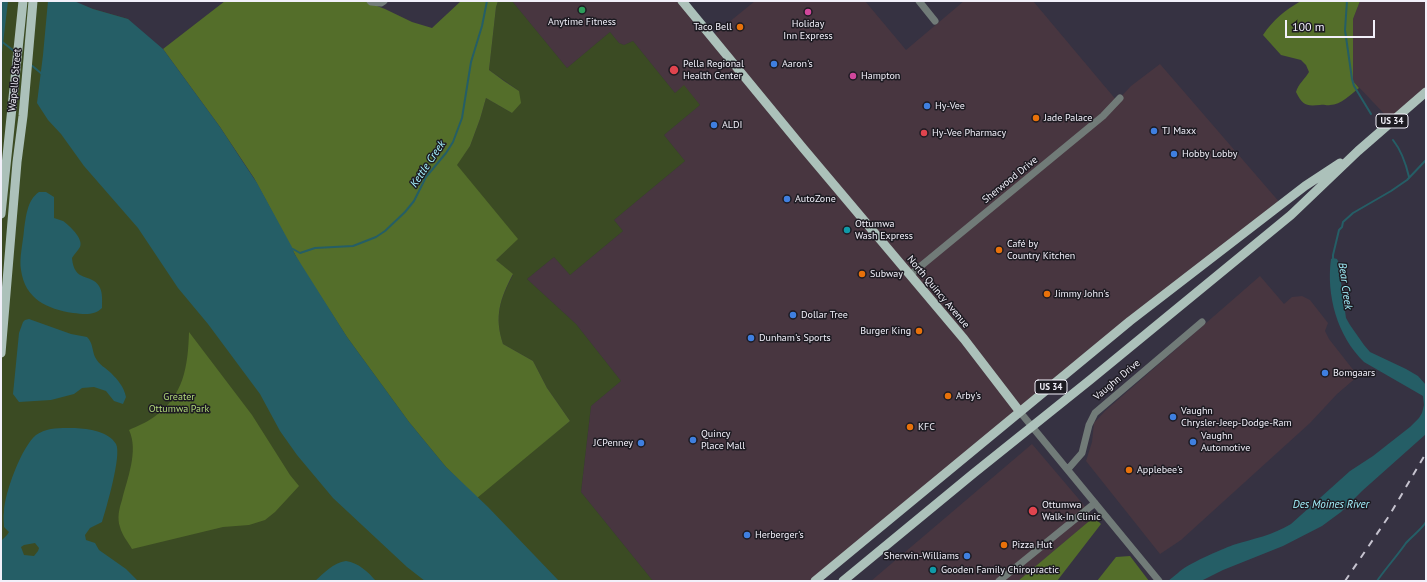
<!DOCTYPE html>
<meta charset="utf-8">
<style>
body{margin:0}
#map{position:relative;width:1427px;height:582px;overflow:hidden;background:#363242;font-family:"PT Sans",sans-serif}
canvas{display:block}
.frame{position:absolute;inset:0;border:2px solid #f2f0fa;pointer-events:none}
.scale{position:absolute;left:1285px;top:20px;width:90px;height:18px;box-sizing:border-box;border:2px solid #f2f0fa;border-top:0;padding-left:5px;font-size:12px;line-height:14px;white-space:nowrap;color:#f2f0fa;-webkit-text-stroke:3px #1d1b22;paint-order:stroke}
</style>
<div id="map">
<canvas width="1427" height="582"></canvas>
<div class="frame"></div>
<div class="scale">100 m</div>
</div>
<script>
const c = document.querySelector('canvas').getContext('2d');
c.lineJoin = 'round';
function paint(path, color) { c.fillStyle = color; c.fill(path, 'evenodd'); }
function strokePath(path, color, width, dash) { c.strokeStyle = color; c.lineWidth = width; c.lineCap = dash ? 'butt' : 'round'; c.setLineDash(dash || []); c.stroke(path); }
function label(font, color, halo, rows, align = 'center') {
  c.font = font + ' "PT Sans",sans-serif'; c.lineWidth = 3; c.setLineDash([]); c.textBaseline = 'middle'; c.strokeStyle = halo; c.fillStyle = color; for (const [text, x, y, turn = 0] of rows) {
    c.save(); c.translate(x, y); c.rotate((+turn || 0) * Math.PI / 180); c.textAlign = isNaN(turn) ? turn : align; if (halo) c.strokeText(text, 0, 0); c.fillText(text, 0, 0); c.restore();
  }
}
const commercial = new Path2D(`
 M512,1h170l30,35 43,-35h110l41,49 58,-49h69l84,100 14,-15 29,-22 121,140 -466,377h-162l-72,-89 10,-86 30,-25 -45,-57 -49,-45 27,-22 16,18 53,-44 -9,-11 71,-59 -21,-26 36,-30 -16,-19 -9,7 -42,-52 -9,4 -5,-2 -9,-11 -43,36z
 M1360,1h66v91l-34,30 -39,-41v-62z
 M1260,276l24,28 8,-7 10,-1 8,4 18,23 -3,8 4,8 29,37 -21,18 -27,29 -129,117 -21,14 -74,-93 6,-19 2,-19 11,-12z
 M1032,444l62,73 -76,64h-147z`);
const green = new Path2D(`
 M1,1h71l21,8 35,10 99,118 73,127 240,181 30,-24 -23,-33 -14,-27 -30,-17c-9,-27 -3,-45 10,-69l-17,-15 21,-21 -61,-74 14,-19 10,-27 6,-21 26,15 7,-22 -30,-21 7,-63 2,-6h14l55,67 43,-36 9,11 5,2 9,-4 42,52 9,-8 16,20 -36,30 21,26 -71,59 9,11 -53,44 -16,-18 -27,22 49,45 45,57 -30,25 -10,86 72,89h-652z`);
const forest = new Path2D(`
 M225,1h139l21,8 27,13 20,6 29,-27h37l-2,6 -7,63 15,11 15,10 2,12 -9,10 -26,-15 -6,21 -10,27 -13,19 61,74 -22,21 17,14c-13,25 -19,42 -10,70l30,17 14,27 23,33 -93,77 -31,-31 -37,-45 -62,-85 -47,-73 -46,-86 -34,-51 -57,-78z
 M1301,1h59l-7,18v62l6,7c-8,6 -18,17 -29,17 -3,1 -6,-1 -10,0 -14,1 -17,1 -24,-13 2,-8 9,-13 13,-20l-3,-7 -5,-5 -20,-5 -18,-20c10,-15 22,-25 38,-34z
 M189,332l63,83 38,60 9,11 -24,26 -10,8 -16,5 -26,2 -91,22c-4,-7 -10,-14 -12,-22 -3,-9 -1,-18 2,-27 5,-21 17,-49 7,-70 8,-4 17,-7 25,-13 30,-21 34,-51 35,-85z
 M1094,517l7,7 -44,57h-39z
 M1130,556l19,25h-52l19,-24z`);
const water = new Path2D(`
 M1,1h7l-7,60z
 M48,1h26l19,8 35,10 35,30 57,78 19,29 18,27 36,66 1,4 53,84 62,85 37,45 42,40 71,74h-134l-18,-14 -74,-69 -36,-43 -17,-24 -20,-37 -52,-70 -30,-36 -40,-60 -54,-62 -23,-32 -13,-14 -11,-17 6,-48z
 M39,192h7l8,5v21c3,1 6,2 9,3 6,4 21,18 17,26 -2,4 -6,7 -8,11 2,25 19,15 27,28 4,6 3,15 3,22 -8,8 -18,6 -29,5 -26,-4 -48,-14 -52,-43 -2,-12 2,-27 3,-40 2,-13 3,-30 15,-38z
 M1333,258l4,1 1,2 8,57 4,7 14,20 6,7 36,17 12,7 8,9v49l-64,57 -21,21 -19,14 -39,20 -60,24 -22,11h-33c4,-3 7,-6 10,-8 7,-8 44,-24 55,-28 20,-6 40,-10 58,-21l59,-53 23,-15 37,-29 9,-9 3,-5 2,-8 -1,-9 -59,-34c-27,-26 -38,-67 -33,-103z
 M29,319l42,15 16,3c6,6 5,13 8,20 4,8 11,11 16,16 7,7 13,14 15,24l-3,7 -9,-3 -8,-10 -12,-4 -12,1 -8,6 -23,6 -32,2 -6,-8 6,-61 4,-11 2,-2z
 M75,428c14,1 33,3 41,16 6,11 -10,65 -14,78l-12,6 -5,7 1,5 9,3 4,7 27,19 12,12h-137v-40l6,-6 2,-3 -5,-5c0,-5 -1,-10 0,-15 0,-18 18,-66 32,-77 11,-8 26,-7 39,-7zM35,543l4,5 -1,3 -4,5 -10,-1 -3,-8 3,-2z
 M346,561c13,2 22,11 30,20h-61c9,-8 18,-18 31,-20z`);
const stream = new Path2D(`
 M1347,1l-2,29 7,49 2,7 17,28
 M1,41l13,10
 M30,64l12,10
 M1393,140c8,10 13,24 16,37
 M291,251l2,-2 7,4 15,-5 38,-2 23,-9 9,-6 20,-19 9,-11 12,-24 20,-24 7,-11 9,-24 9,-56 11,-36 5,-25
 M1333,260v-5l6,-25 3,-3 1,-5 10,-9 38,-22 16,-11 19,-20
 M1377,581c9,-13 20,-25 29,-38 6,-7 15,-13 20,-21`);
const minor = new Path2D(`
 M370,1l1,1 10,1 3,-2
 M919,1l16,20
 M910,275l193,-159 17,-18
 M1020,412l139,169
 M1068,469l14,-16 7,-28 6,-12 107,-91
 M999,581l96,-78`);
const major = new Path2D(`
 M682,1l121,147 161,191 56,73
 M1,214l22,-213
 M1,353l16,-191 6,-46 10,-115
 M815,581l315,-260 175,-135 35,-23
 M843,581l131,-108 116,-93 201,-165 67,-64 68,-59`);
const rail = new Path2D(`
 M1345,581l44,-65 37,-63`);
const markers = [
 [582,10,4,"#2e9e5b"],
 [808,12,4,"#d1479c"],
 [740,27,4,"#e8710a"],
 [774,64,4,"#3f7fe0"],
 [674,70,5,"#e0444e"],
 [853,76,4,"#d1479c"],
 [927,106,4,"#3f7fe0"],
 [1036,118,4,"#e8710a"],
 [714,125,4,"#3f7fe0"],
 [1154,131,4,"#3f7fe0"],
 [924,133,4,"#e0444e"],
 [1174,154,4,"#3f7fe0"],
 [787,199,4,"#3f7fe0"],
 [847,230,4,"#0f9aa8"],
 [999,250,4,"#e8710a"],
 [862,274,4,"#e8710a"],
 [1047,294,4,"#e8710a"],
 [793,315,4,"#3f7fe0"],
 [919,331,4,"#e8710a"],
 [751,338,4,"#3f7fe0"],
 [1325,373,4,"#3f7fe0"],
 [948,396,4,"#e8710a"],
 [1173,417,4,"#3f7fe0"],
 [910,427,4,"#e8710a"],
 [693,440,4,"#3f7fe0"],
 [1193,442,4,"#3f7fe0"],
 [641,443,4,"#3f7fe0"],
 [1129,470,4,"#e8710a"],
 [1033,511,5,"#e0444e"],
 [747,535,4,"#3f7fe0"],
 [1004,545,4,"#e8710a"],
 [967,556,4,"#3f7fe0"],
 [933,570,4,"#0f9aa8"]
];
const shields = [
 [1392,121,32],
 [1051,387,32]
];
const shieldNames = [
 ["US 34",1392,121],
 ["US 34",1051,387]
];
const poiNames = [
 ["Anytime Fitness",582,22,"center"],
 ["Holiday",808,24,"center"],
 ["Inn Express",808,36,"center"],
 ["Taco Bell",732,27,"right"],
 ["Pella Regional",683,64],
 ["Health Center",683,76],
 ["Aaron's",782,64],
 ["Hampton",861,76],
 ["Hy-Vee",935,106],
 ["Jade Palace",1044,118],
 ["ALDI",722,125],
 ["TJ Maxx",1162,131],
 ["Hy-Vee Pharmacy",932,133],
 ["Hobby Lobby",1182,154],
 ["AutoZone",795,199],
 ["Ottumwa",855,224],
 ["Wash Express",855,236],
 ["Café by",1007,244],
 ["Country Kitchen",1007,256],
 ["Subway",870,274],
 ["Jimmy John's",1055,294],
 ["Dollar Tree",801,315],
 ["Burger King",911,331,"right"],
 ["Dunham's Sports",759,338],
 ["Bomgaars",1333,373],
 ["Arby's",956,396],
 ["Vaughn",1181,411],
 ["Chrysler-Jeep-Dodge-Ram",1181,423],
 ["KFC",918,427],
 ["Quincy",701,434],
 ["Place Mall",701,446],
 ["Vaughn",1201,436],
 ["Automotive",1201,448],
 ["JCPenney",633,443,"right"],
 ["Applebee's",1137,470],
 ["Ottumwa",1042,505],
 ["Walk-In Clinic",1042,517],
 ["Herberger's",755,535],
 ["Pizza Hut",1012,545],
 ["Sherwin-Williams",959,556,"right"],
 ["Gooden Family Chiropractic",941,570]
];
const streetNames = [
 ["Wapello Street",15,80,-85],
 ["Sherwood Drive",1010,180,-39],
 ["North Quincy Avenue",938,292,50],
 ["Vaughn Drive",1117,380,-40]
];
const parkNames = [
 ["Greater",179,397],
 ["Ottumwa Park",179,409]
];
const waterNames = [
 ["Kettle Creek",428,164,-56],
 ["Bear Creek",1345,286,82],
 ["Des Moines River",1331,505]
];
paint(commercial, '#483640');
paint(green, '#3b4b23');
paint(forest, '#546e2a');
paint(water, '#255e66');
strokePath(stream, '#255e66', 2);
strokePath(minor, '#717b78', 7);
strokePath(major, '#acc1ba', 9);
strokePath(rail, '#c6c3cf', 2, [7, 7]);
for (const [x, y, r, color] of markers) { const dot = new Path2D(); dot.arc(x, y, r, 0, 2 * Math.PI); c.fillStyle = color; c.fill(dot); strokePath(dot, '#1d1b22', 1.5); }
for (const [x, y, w] of shields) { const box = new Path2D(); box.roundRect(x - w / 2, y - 7, w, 14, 3); c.fillStyle = '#1d1b22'; c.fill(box); strokePath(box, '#f2f0fa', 1); }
label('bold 9px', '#f2f0fa', null, shieldNames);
label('10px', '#f2f0fa', '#1d1b22', poiNames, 'left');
label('10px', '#f2f0fa', '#1d1b22', streetNames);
label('10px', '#b2d97a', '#1d1b22', parkNames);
label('italic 11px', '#a3f1fd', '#1d1b22', waterNames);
</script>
